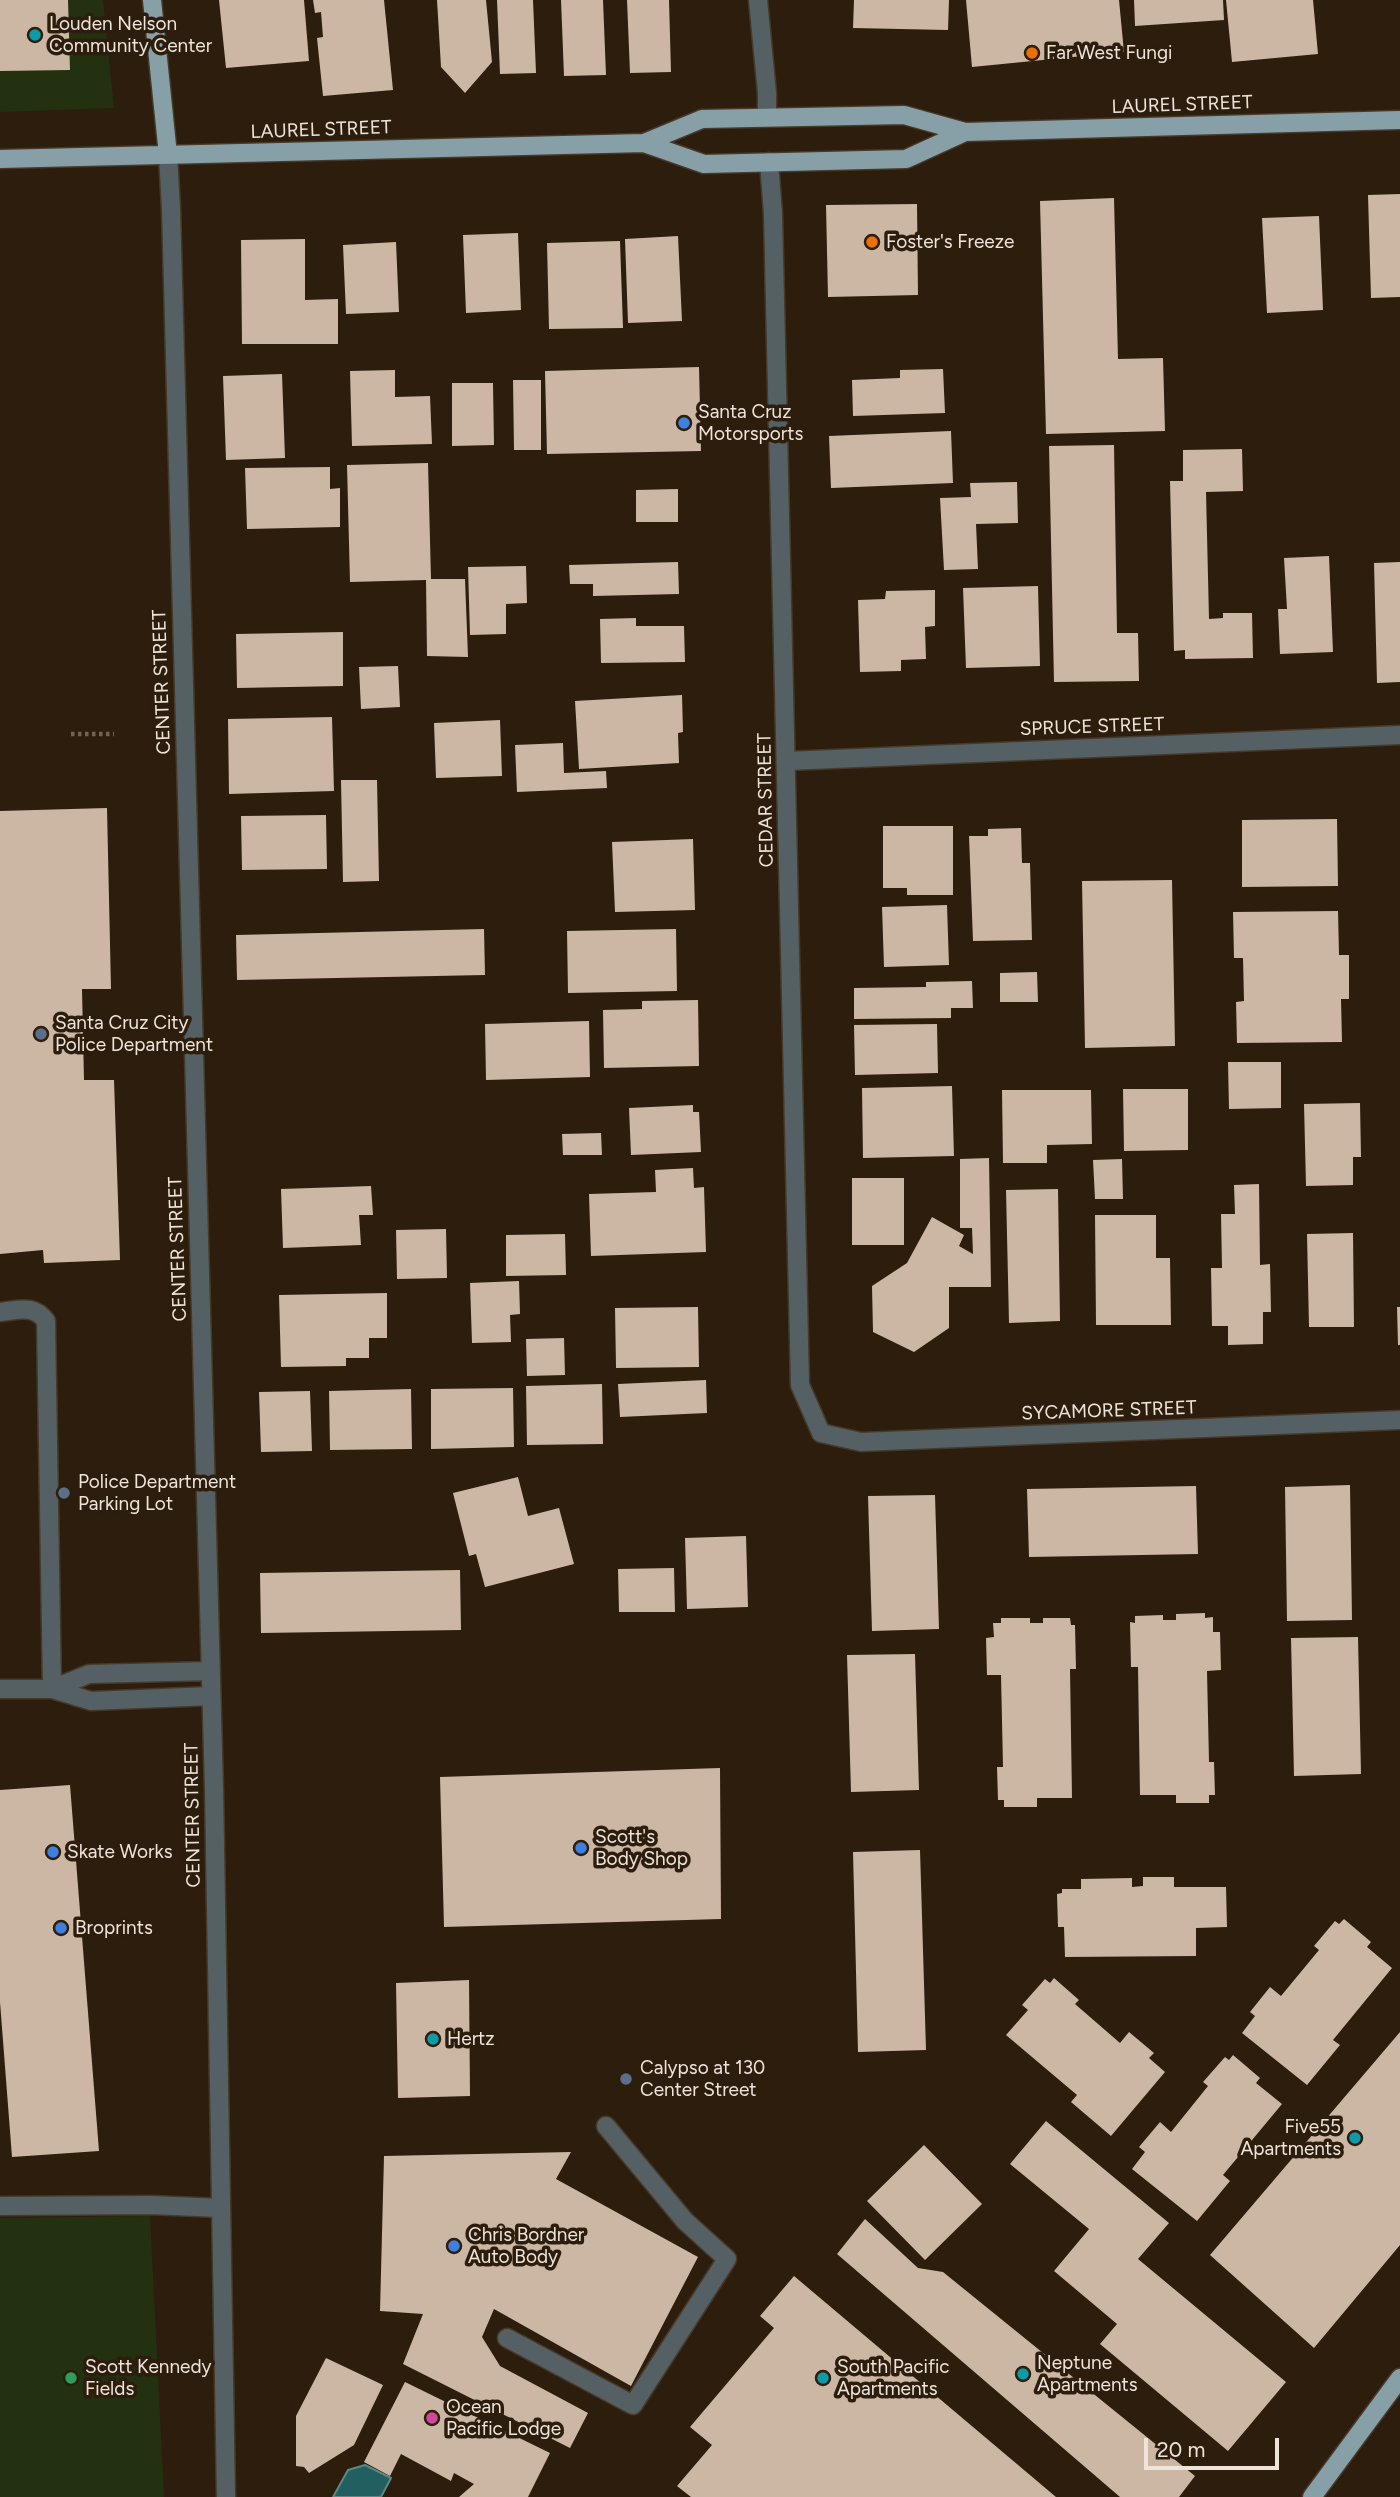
<!DOCTYPE html>
<style>
body{margin:0}
#map{position:relative;width:1400px;height:2497px;overflow:hidden;background:#2c1d0d;font-family:Figtree,sans-serif}
canvas{display:block}
.scale{position:absolute;left:1144px;top:2438px;width:135px;height:32px;box-sizing:border-box;border:4px solid #efe4da;border-top:0;padding-left:9px;font-size:21px;line-height:24px;white-space:nowrap;color:#efe4da;-webkit-text-stroke:5px #2c1d0d;paint-order:stroke}
</style>
<div id="map">
<canvas width="1400" height="2497"></canvas>
<div class="scale">20 m</div>
</div>
<script>
const c = document.querySelector('canvas').getContext('2d');
c.lineJoin = 'round';
function paint(path, color) { c.fillStyle = color; c.fill(path, 'evenodd'); }
function strokePath(path, color, width, dash) { c.strokeStyle = color; c.lineWidth = width; c.lineCap = dash ? 'butt' : 'round'; c.setLineDash(dash || []); c.stroke(path); }
function label(font, color, halo, rows, align = 'center') {
  c.font = font + ' Figtree,sans-serif'; c.lineWidth = 7; c.setLineDash([]); c.textBaseline = 'middle'; c.strokeStyle = halo; c.fillStyle = color; for (const [text, x, y, turn = 0] of rows) {
    c.save(); c.translate(x, y); c.rotate((+turn || 0) * Math.PI / 180); c.textAlign = isNaN(turn) ? turn : align; if (halo) c.strokeText(text, 0, 0); c.fillText(text, 0, 0); c.restore();
  }
}
const green = new Path2D(`
 M0,0h103l11,108 -114,4z
 M150,2216l14,281h-164v-279z`);
const water = new Path2D(`
 M365,2465l26,13 -10,19h-48l15,-27z`);
const building = new Path2D(`
 M0,0h68l2,70 -70,1z
 M219,0h85l5,61 -83,7z
 M313,0h71l9,90 -70,6 -6,-58 6,-1 -2,-25 -6,1z
 M437,0h49l6,62 -27,31 -24,-26z
 M497,0h36l3,73 -36,1z
 M561,0h42l3,75 -42,1z
 M627,0h42l2,72 -41,1z
 M854,0h95l-1,30 -95,-2z
 M966,0h153l5,52 -152,15z
 M1134,0h89l1,20 -89,6z
 M1226,0h87l5,54 -86,8z
 M1400,194v103l-29,1 -3,-103z
 M1114,198l4,161 45,-1 2,73 -119,3 -6,-233z
 M917,204l1,91 -90,2 -2,-92z
 M1319,216l4,94 -56,3 -5,-95z
 M518,233l3,77 -55,3 -3,-78z
 M678,236l4,85 -54,2 -3,-84z
 M305,239v61l33,-1v45h-96l-1,-104z
 M620,241l3,87 -74,1 -2,-86z
 M396,242l3,70 -53,2 -3,-69z
 M699,367l2,84 -154,3 -2,-83z
 M943,369l2,44 -92,3 -1,-36 48,-2v-8z
 M395,370v27l35,-1 2,48 -80,2 -2,-75z
 M282,374l3,84 -59,2 -3,-84z
 M513,380h28v70h-27z
 M452,383h41l1,62 -42,1z
 M951,431l2,52 -122,5 -2,-52z
 M1114,445l3,188h21l1,48 -85,1 -5,-236z
 M1242,449l1,42 -37,1 3,127 14,-1v-5h29l1,45 -68,1v-9l-11,1 -4,-170h13v-31z
 M428,463l3,116h34l3,78 -41,-1 -1,-76 -76,2 -3,-117z
 M330,467v22l10,-1v39l-93,2 -2,-61z
 M1017,482l1,41 -42,1 2,45 -34,1 -4,-72 31,-1 -1,-14z
 M678,489v33h-42v-32z
 M1329,556l4,96 -53,2 -2,-45h9l-3,-51z
 M678,562l1,32 -86,2v-12h-23l-1,-19z
 M1400,562v120l-23,1 -3,-120z
 M526,566l1,37 -21,1v30l-36,1 -2,-68z
 M1038,586l2,80 -74,2 -3,-80z
 M935,590v36l-10,1 1,32 -25,1v11l-41,1 -2,-72 27,-1 1,-8z
 M636,618v8h48l1,36 -84,1 -1,-44z
 M343,632v54l-106,2 -1,-54z
 M398,666l2,41 -39,2 -2,-42z
 M682,695l1,37 -5,1 1,30 -100,6 -4,-68z
 M332,717l2,74 -105,3 -1,-75z
 M500,720l2,56 -66,2 -2,-55z
 M563,743l1,30 42,-2 1,17 -90,4 -2,-47z
 M341,780h36l2,101 -36,1z
 M107,808l4,181h-29l2,91h30l6,180 -76,3 -1,-13 -43,4v-443z
 M326,815l1,54 -85,1 -1,-54z
 M1337,819l1,67 -96,1v-67z
 M883,826h70v69h-46v-7h-24z
 M1021,828l1,35h8l2,77 -59,1 -4,-105h19v-7z
 M693,839l2,71 -80,2 -3,-70z
 M1172,880l3,166 -90,2 -3,-167z
 M947,905l2,60 -65,2 -2,-60z
 M1338,911l1,44h10v44h-8l1,43 -105,1 -1,-41 8,-1 -1,-43h-9l-1,-46z
 M484,929l1,46 -248,5 -1,-45z
 M676,929l1,62 -109,2 -1,-62z
 M1037,972l1,30h-38v-29z
 M972,981l1,27h-22v10l-97,1v-31l72,-1v-5z
 M698,1000l1,66 -95,2 -1,-58 39,-1v-8z
 M589,1021l1,56 -104,3 -1,-56z
 M937,1024l1,49 -83,2 -1,-50z
 M1228,1062h53v46l-52,1z
 M952,1086l2,70 -91,2 -1,-70z
 M1123,1089h65v61l-64,1z
 M1002,1090h89l1,54 -45,1v18h-44z
 M1360,1103l1,54h-8v28l-47,1 -2,-82z
 M693,1105v7h6l2,40 -70,3 -2,-47z
 M601,1133l1,22h-39l-1,-21z
 M989,1158l2,129h-42v41l-35,24 -41,-20 -1,-46 35,-23 25,-46 32,18 -5,11 14,8 -1,-26h-12v-69z
 M1122,1159l1,40h-28l-2,-39z
 M693,1168l1,20 10,-1 2,65 -115,4 -2,-62 67,-2 -1,-22z
 M852,1178h52v67h-52z
 M1259,1184l1,81 10,-1 1,48h-8v32l-35,1v-19h-16l-1,-58h11l-1,-54h14l-1,-29z
 M371,1186l2,29h-14l2,30 -78,3 -2,-59z
 M1058,1189l2,132 -51,2 -3,-133z
 M1095,1215h61v43h14l1,67h-75z
 M446,1229l1,49 -50,1 -1,-49z
 M1353,1233l1,94h-45l-2,-93z
 M565,1234l1,41 -60,1v-41z
 M519,1281l1,33 -10,1 1,27 -39,1 -2,-60z
 M387,1293v45h-18v20h-23v8l-65,1 -2,-72z
 M698,1307l1,60 -83,1 -1,-60z
 M1397,1307h3v38h-2z
 M564,1338l1,37 -38,1 -1,-37z
 M706,1380l1,33 -87,4 -2,-33z
 M602,1384l1,60 -76,1 -1,-59z
 M513,1388l1,59 -83,2v-60z
 M411,1389l1,60 -82,1 -1,-59z
 M310,1391l2,60 -51,1 -2,-60z
 M518,1477l10,39 31,-8 15,56 -89,23 -9,-33 -7,2 -16,-63z
 M1350,1485l2,135 -65,1 -2,-134z
 M1196,1486l2,68 -169,3 -2,-68z
 M935,1495l4,134 -67,2 -4,-135z
 M746,1536l2,71 -61,2 -2,-71z
 M674,1568l1,44h-56l-1,-43z
 M460,1570l1,60 -200,3 -1,-60z
 M1205,1613v5l8,-1v15h7l1,38 -14,1 2,91h5l1,33h-6v8h-33v-8h-36l-2,-128h-7l-1,-45 5,1v-7l28,-1v5h13v-6z
 M1001,1618h29v5h13v-5h27l1,7h4l1,44h-6l2,129h-35v9h-33v-7h-6l-1,-33h6l-2,-92h-14l-1,-37 8,-1 -1,-14h8z
 M1358,1637l3,137 -67,2 -3,-138z
 M915,1654l4,136 -68,2 -4,-137z
 M720,1768l1,151 -277,8 -4,-150z
 M70,1785l29,366 -87,6 -12,-155v-212z
 M920,1850l6,200 -68,2 -5,-200z
 M1143,1877h31v10h52l1,40 -31,1v28l-131,1 -1,-30h-6l-1,-33 5,-1v-4h19v-10l51,-1v9l11,-1z
 M1344,1919l27,23 -4,5 25,21 -59,72 7,5 -33,40 -65,-52 13,-17 -5,-4 20,-25 11,9 38,-46 -5,-4 21,-25 4,3z
 M1054,1978l25,22 -4,4 45,39 9,-11 25,21 -5,5 16,14 -54,64 -40,-34 6,-7 -71,-60 22,-25 -6,-5 23,-26 5,4z
 M469,1980l1,116 -72,2 -2,-115z
 M1400,2032v213l-86,103 -104,-93z
 M1233,2055l27,23 -4,5 26,21 -59,71 7,6 -33,40 -65,-52 13,-17 -6,-5 21,-25 11,10 37,-46 -5,-4 22,-25 4,3z
 M1046,2121l123,102 -31,36 148,123 -58,69 -128,-107 17,-20 -63,-53 35,-42 -79,-65z
 M924,2145l58,59 -57,56 -58,-59z
 M571,2152l-15,27 142,78 -67,129 -137,-77 -12,28 18,29 88,47 -18,35 -167,-84 20,-50 -43,-3 4,-155z
 M865,2219l53,49 25,4 252,204 -16,21h-59l-283,-243z
 M794,2276l262,221h-365l-14,-11 35,-41 -22,-18 84,-99 -14,-12z
 M326,2358l57,27 -29,60 -45,28 -5,-6 -8,-1v-50z
 M405,2382l145,71 -22,44h-69l15,-13 -20,-11 -3,8 -50,-27 -11,22 -26,-14z`);
const path = new Path2D(`
 M71,734h43`);
const minor = new Path2D(`
 M758,0l9,93v24
 M168,155l3,54 43,1580 12,708
 M769,162l4,52 27,1171 21,48 40,9 539,-22
 M787,761l613,-26
 M0,1312c19,-2 34,-8 46,9l6,368h-52
 M211,1671l-122,3 -37,15 39,12 120,-5
 M0,2206l151,-1 69,3
 M507,2338l126,67 94,-146 -42,-38 -79,-95`);
const major = new Path2D(`
 M152,0l16,155
 M644,143l58,-24 202,-4 61,17 435,-12
 M0,159l644,-16 60,21 202,-5 59,-27
 M1312,2497l88,-119`);
const markers = [
 [35,35,7,"#0f9aa8"],
 [1032,53,7,"#e8710a"],
 [872,242,7,"#e8710a"],
 [684,423,7,"#3f7fe0"],
 [41,1034,7,"#5c6f8a"],
 [64,1493,7,"#5c6f8a"],
 [581,1848,7,"#3f7fe0"],
 [53,1852,7,"#3f7fe0"],
 [61,1928,7,"#3f7fe0"],
 [433,2039,7,"#0f9aa8"],
 [626,2079,7,"#5c6f8a"],
 [1355,2138,7,"#0f9aa8"],
 [454,2246,7,"#3f7fe0"],
 [1023,2374,7,"#0f9aa8"],
 [71,2378,7,"#2e9e5b"],
 [823,2378,7,"#0f9aa8"],
 [432,2418,7,"#d1479c"]
];
const poiNames = [
 ["Louden Nelson",49,24],
 ["Community Center",49,46],
 ["Far West Fungi",1046,53],
 ["Foster's Freeze",886,242],
 ["Santa Cruz",698,412],
 ["Motorsports",698,434],
 ["Santa Cruz City",55,1023],
 ["Police Department",55,1045],
 ["Police Department",78,1482],
 ["Parking Lot",78,1504],
 ["Scott's",595,1837],
 ["Body Shop",595,1859],
 ["Skate Works",67,1852],
 ["Broprints",75,1928],
 ["Hertz",447,2039],
 ["Calypso at 130",640,2068],
 ["Center Street",640,2090],
 ["Five55",1341,2127,"right"],
 ["Apartments",1341,2149,"right"],
 ["Chris Bordner",468,2235],
 ["Auto Body",468,2257],
 ["Neptune",1037,2363],
 ["Apartments",1037,2385],
 ["Scott Kennedy",85,2367],
 ["Fields",85,2389],
 ["South Pacific",837,2367],
 ["Apartments",837,2389],
 ["Ocean",446,2407],
 ["Pacific Lodge",446,2429]
];
const streetNames = [
 ["LAUREL STREET",1182,105,-2],
 ["LAUREL STREET",321,130,-2],
 ["CENTER STREET",162,682,-92],
 ["SPRUCE STREET",1092,727,-2],
 ["CEDAR STREET",766,800,-91],
 ["CENTER STREET",178,1249,-92],
 ["SYCAMORE STREET",1109,1411,-2],
 ["CENTER STREET",193,1815,-91]
];
paint(green, '#243110');
paint(water, '#215f61');
strokePath(water, '#5f8785', 2);
paint(building, '#ccb7a4');
strokePath(minor, '#47392a', 21);
strokePath(major, '#47392a', 21);
strokePath(path, '#706254', 4.5, [3.5, 3.5]);
strokePath(minor, '#546064', 18);
strokePath(major, '#87a0a7', 18);
for (const [x, y, r, color] of markers) { const dot = new Path2D(); dot.arc(x, y, r, 0, 2 * Math.PI); c.fillStyle = color; c.fill(dot); strokePath(dot, '#2c1d0d', 2.5); }
label('19px', '#efe4da', '#2c1d0d', poiNames, 'left');
label('19px', '#efe4da', '#2c1d0d', streetNames);
</script>
